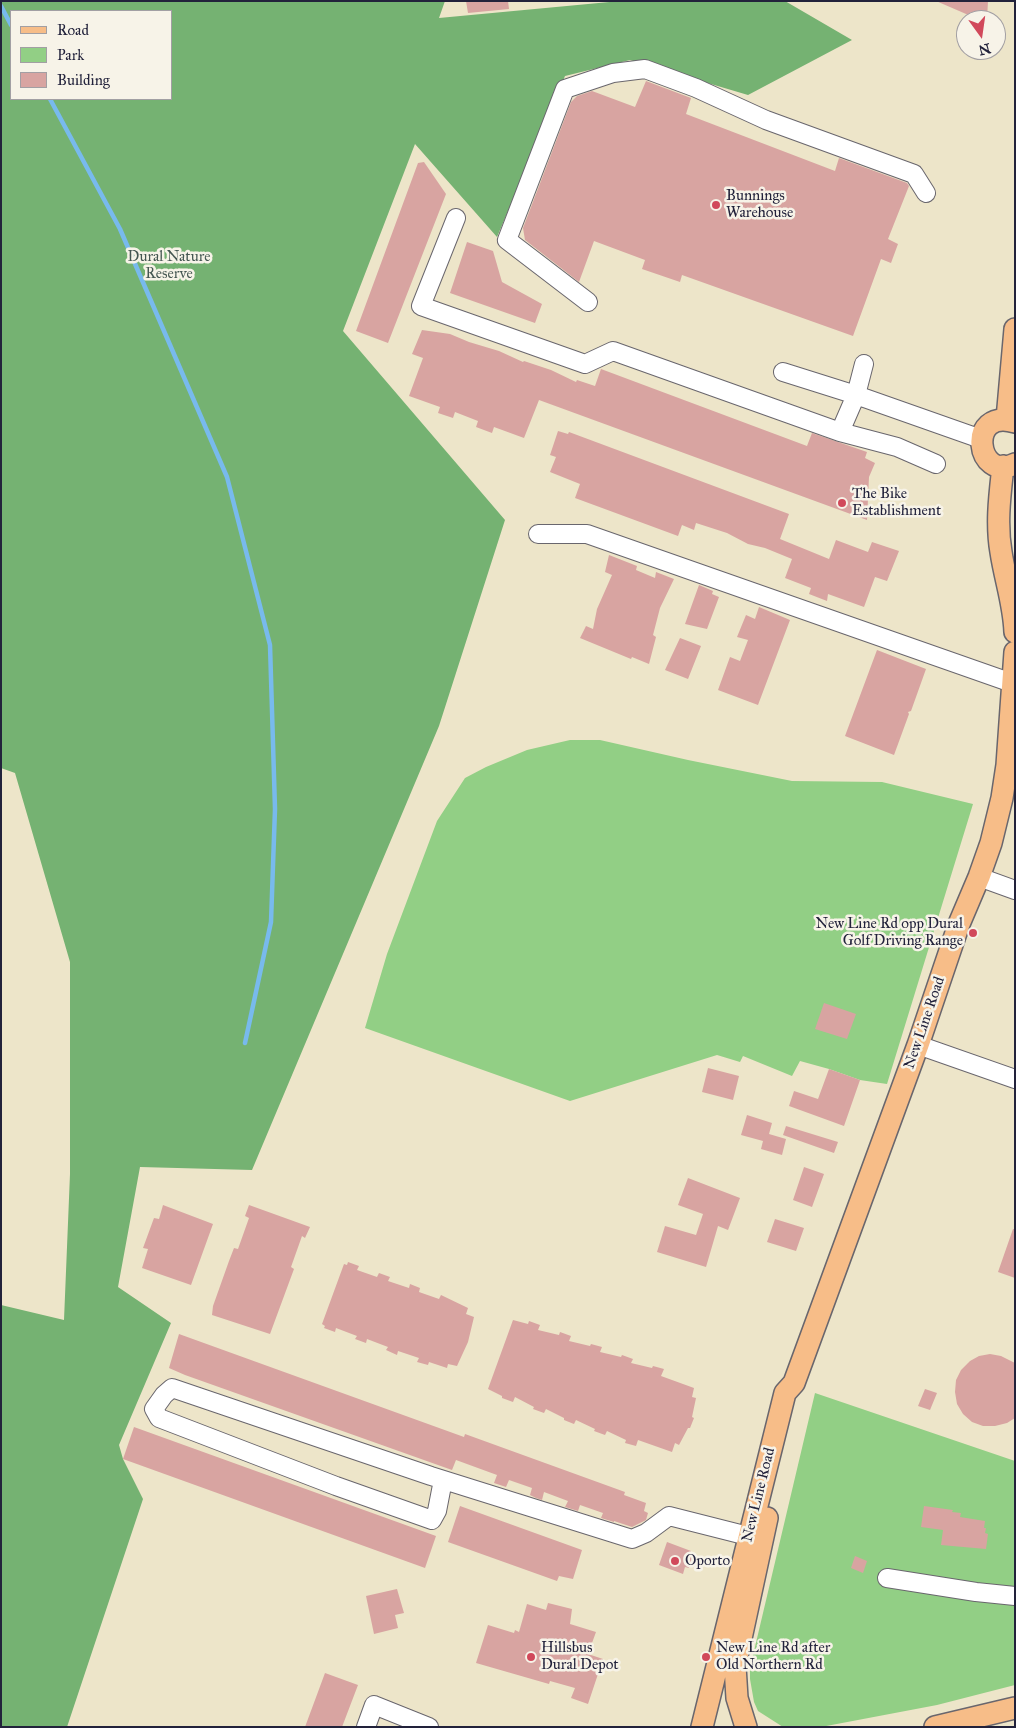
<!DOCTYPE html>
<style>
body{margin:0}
#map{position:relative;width:1016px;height:1728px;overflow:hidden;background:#ede5c9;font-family:"IM FELL Great Primer",serif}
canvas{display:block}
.frame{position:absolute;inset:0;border:2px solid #22223b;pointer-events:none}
.legend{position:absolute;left:10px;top:10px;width:162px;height:90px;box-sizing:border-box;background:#f7f3e8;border:1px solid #a29fa3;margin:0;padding:6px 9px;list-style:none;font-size:15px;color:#22223b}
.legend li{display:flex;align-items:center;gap:10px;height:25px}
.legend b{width:25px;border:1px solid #a29fa3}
.north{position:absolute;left:956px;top:10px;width:50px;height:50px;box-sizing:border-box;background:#f7f3e8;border:1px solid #a29fa3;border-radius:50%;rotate:166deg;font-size:14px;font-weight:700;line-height:20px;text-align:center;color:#22223b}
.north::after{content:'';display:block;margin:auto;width:18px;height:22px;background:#d1495b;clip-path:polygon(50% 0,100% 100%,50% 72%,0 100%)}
</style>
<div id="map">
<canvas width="1016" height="1728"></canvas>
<div class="frame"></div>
<ul class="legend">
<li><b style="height:6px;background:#f7bd88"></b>Road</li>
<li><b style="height:14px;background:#92cf85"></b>Park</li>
<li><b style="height:14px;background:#d8a4a1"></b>Building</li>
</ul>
<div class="north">N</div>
</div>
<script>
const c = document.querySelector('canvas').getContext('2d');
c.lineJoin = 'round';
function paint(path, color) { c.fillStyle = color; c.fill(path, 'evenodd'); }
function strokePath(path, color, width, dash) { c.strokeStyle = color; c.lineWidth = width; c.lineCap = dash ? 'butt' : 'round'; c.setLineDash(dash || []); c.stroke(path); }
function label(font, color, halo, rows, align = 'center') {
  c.font = font + ' "IM FELL Great Primer",serif'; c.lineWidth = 5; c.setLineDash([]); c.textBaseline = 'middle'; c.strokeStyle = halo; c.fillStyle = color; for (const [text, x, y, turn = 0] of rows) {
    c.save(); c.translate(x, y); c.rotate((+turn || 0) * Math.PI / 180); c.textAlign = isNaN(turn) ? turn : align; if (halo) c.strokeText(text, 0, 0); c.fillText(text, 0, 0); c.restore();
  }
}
const green = new Path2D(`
 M570,740h30l88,20 104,21 90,1 91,22 -86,280 -27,-4 -31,-11 -29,-8 -8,15 -49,-20 -3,6 -23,-7 -147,46 -205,-73 22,-74 50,-133 28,-43 21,-11 41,-17z
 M815,1393l200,68v224l-78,20 -116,22h-38l-25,-16 -4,-9 -4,-23v-11z`);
const forest = new Path2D(`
 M1,1h444l-6,17 181,-17h165l67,39 -104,55 -118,-35 -65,16 -68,161 -82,-93 -72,187 162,189 -66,206 -187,444 -112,-3 -22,120 53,36 -52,122 4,14 20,40 -76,228h-66v-422l63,15 6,-146v-212l-55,-189 -14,-5zM11,11h160v88h-160z`);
const stream = new Path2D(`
 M1,6l10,19
 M50,99l70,130 107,248 43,168 5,164 -4,113 -26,121`);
const building = new Path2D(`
 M466,1h42l1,8 -41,4z
 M936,1h52l-1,19h-7z
 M646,81l45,17 -5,16 149,57 4,-13 68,25 2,3 -21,53 10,5 -7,19 -10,-4 -28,77 -171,-61 -2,7 -38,-13 3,-9 -51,-19 -15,41 -54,-42 -2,-12 48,-126 6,-6 15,-5 43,16z
 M424,162l22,32 -58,149 -32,-12 62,-168z
 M467,242l26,9 9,31 40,22 -7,19 -85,-30z
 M422,330l28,4 19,8 30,9 24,11 1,-1 27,9 25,12 1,-2 18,6 6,-17 206,77 5,-13 55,19 -2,6 10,5 -6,14 -2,43 -328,-120 -15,38 -30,-11 -2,6 -16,-6 2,-6 -23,-9 -2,6 -15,-5 2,-6 -31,-11 14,-38 -11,-4z
 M558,431l10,3 1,-2 220,82 -9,25 49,20 7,-19 32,12 4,-10 27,9 -12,30 -12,-4 -11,30 -36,-13 -1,7 -18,-7 2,-6 -26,-10 7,-19 -27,-11 -17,-4 -21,-11 -31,-10 -2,7 -12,-5 -4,11 -103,-38 5,-14 -30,-12 6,-15 -6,-2z
 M609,555l28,11 -1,4 19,8 1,-6 18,7 -14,29 -7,27 3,2 -7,27 -17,-7 -1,2 -51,-21 6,-12 7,3 4,-20 15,-34 -7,-3z
 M699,585l14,6 -1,3 7,3 -12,32 -22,-5z
 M759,607l31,13 -32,85 -40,-15 12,-33 10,4 8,-21 -11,-3 9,-22 9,4z
 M680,638l21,8 -13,33 -23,-9z
 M877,650l49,19 -15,42 -3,1 1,2 -15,41 -49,-19z
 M824,1003l32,11 -9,25 -32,-10z
 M708,1068l31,8 -6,24 -31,-8z
 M829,1069l31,11 -16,46 -55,-20 5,-15 24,8z
 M747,1115l25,8 -3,11 17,5 -4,16 -21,-6 2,-8 -22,-6z
 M786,1126l52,16 -4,11 -51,-18z
 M804,1167l20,7 -12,33 -19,-7z
 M688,1178l52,20 -12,32 -10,-4 -12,41 -49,-15 8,-26 31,9 7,-21 -25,-9z
 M163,1205l50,19 -22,61 -49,-17 6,-19 -5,-1 11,-30 5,1z
 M249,1205l61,22 -5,11 -3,-2 -11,31 3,2 -24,65 -58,-19 1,-9 16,-45 5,-13 4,1 11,-31 -4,-2z
 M775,1219l29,9 -8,23 -29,-9z
 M1013,1229h2v49l-17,-6z
 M348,1262l11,4 -2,4 20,7 2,-4 11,4 -2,4 21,7 1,-4 10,4 -1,4 20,7 2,-4 27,13 -2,6 8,3 -6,25 -11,24 -9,-2 -1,4 -18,-6 -1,3 -11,-3 2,-4 -21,-7 -1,4 -11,-5 2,-3 -21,-8 -1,4 -11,-4 2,-3 -21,-8 -1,4 -11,-4 1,-2 -3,-2 22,-60 3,1z
 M513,1320l15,4 1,-3 11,4 -2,5 21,5 1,-3 11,4 -2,5 21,5 1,-2 11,3 -2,5 21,5 1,-2 11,4 -2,4 21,5 1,-2 11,3 -3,7 33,12 -2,9 4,1 -4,19 2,1 -4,10h-2l-9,17 -4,-2 -3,9 -34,-12 -2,6 -11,-3 1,-3 -19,-9 -2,4 -11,-4 1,-2 -19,-9 -2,4 -10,-4v-2l-18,-9 -2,4 -11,-4 1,-2 -19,-10 -2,5 -11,-4v-2l-14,-7z
 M179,1334l285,103 1,-3 160,58 -1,3 22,8 -2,8 4,2 -2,7 -14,7 -18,-6v1l-13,-4 2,-5 -23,-8 -2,6 -13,-4 3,-6 -24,-9 -2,8 -6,-2 -6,-3 2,-7 -23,-8 -3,7 -12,-4 3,-8 -41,-15 -4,10 -267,-95 -16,-7z
 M990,1354l11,2 14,7v55l-8,5 -12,3h-12l-11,-4 -9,-8 -6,-10 -2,-12 1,-12 5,-10 9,-9 9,-5z
 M925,1389l12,4 -7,17 -12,-4z
 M134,1427l302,109 -11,32 -302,-109z
 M460,1506l122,44 -9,29 -14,-3 -2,5 -109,-39z
 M924,1506l29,4 -1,2 9,1 -1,4 25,4 -1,7h2l-1,5 3,1 -2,15 -45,-4 2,-15 -22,-3z
 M667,1542l24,9 -1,2 3,1 -4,14 -4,-1 -2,7 -24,-9z
 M855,1556l12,5 -4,12 -12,-5z
 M397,1589l7,24 -9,2 3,13 -24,6 -8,-38z
 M548,1603l24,6 -2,15 26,8 -8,22 15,5 -15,45 -17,-6 4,-10 -25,-7 -1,3 -73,-21 12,-38 26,8 1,-3 4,2 8,-28 19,6z
 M325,1673l33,12 -16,42h-37z`);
const minor = new Path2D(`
 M456,218l-35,88 164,58 28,-13 227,81 16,-37 8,-31
 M588,302l-81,-62 58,-151 48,-16 32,-4 51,19 70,32 148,54 12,19
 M783,372l73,23 125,44
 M840,432l57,15 39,17
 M538,534h49l425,149
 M979,877l36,13
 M918,1045l97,34
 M443,1480l-6,31 -5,9 -96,-34 -177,-68 -5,-9 10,-14 8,-7 259,88 201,63 14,-6 23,-17 79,20
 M887,1578l89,14 39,4
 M366,1727l8,-22 55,22`);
const major = new Path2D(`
 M1007,419l8,-90
 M1015,422c-49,-15 -39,61 0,42
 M1003,466c-3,28 -7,57 -2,86 4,27 13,52 14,80
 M702,1727l83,-334 9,-10 124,-338 41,-121 20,-47 12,-34 11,-45 5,-33 8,-113
 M746,1727l-9,-29 -2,-32 32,-148
 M935,1727l80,-19`);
const markers = [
 [716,205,5,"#d1495b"],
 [842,503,5,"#d1495b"],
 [973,933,5,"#d1495b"],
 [675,1561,5,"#d1495b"],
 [531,1657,5,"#d1495b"],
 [706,1657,5,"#d1495b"]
];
const poiNames = [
 ["Bunnings",726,196],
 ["Warehouse",726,213],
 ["The Bike",852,494],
 ["Establishment",852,511],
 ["New Line Rd opp Dural",963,924,"right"],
 ["Golf Driving Range",963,941,"right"],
 ["Oporto",685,1561],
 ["Hillsbus",541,1648],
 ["Dural Depot",541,1665],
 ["New Line Rd after",716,1648],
 ["Old Northern Rd",716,1665]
];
const parkNames = [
 ["Dural Nature",169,257],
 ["Reserve",169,274]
];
const streetNames = [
 ["New Line Road",925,1023,-71],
 ["New Line Road",759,1495,-76]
];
paint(green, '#92cf85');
paint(forest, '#75b272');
strokePath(stream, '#78baed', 4.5);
paint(building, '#d8a4a1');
strokePath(minor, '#69666d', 20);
strokePath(major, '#69666d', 24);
strokePath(minor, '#fff', 18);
strokePath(major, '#f7bd88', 21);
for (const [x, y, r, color] of markers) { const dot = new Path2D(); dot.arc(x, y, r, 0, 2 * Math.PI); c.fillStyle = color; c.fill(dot); strokePath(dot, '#f7f3e8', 2); }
label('15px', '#22223b', '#f7f3e8', poiNames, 'left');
label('15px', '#445651', '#f7f3e8', parkNames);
label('15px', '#22223b', '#f7f3e8', streetNames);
</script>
